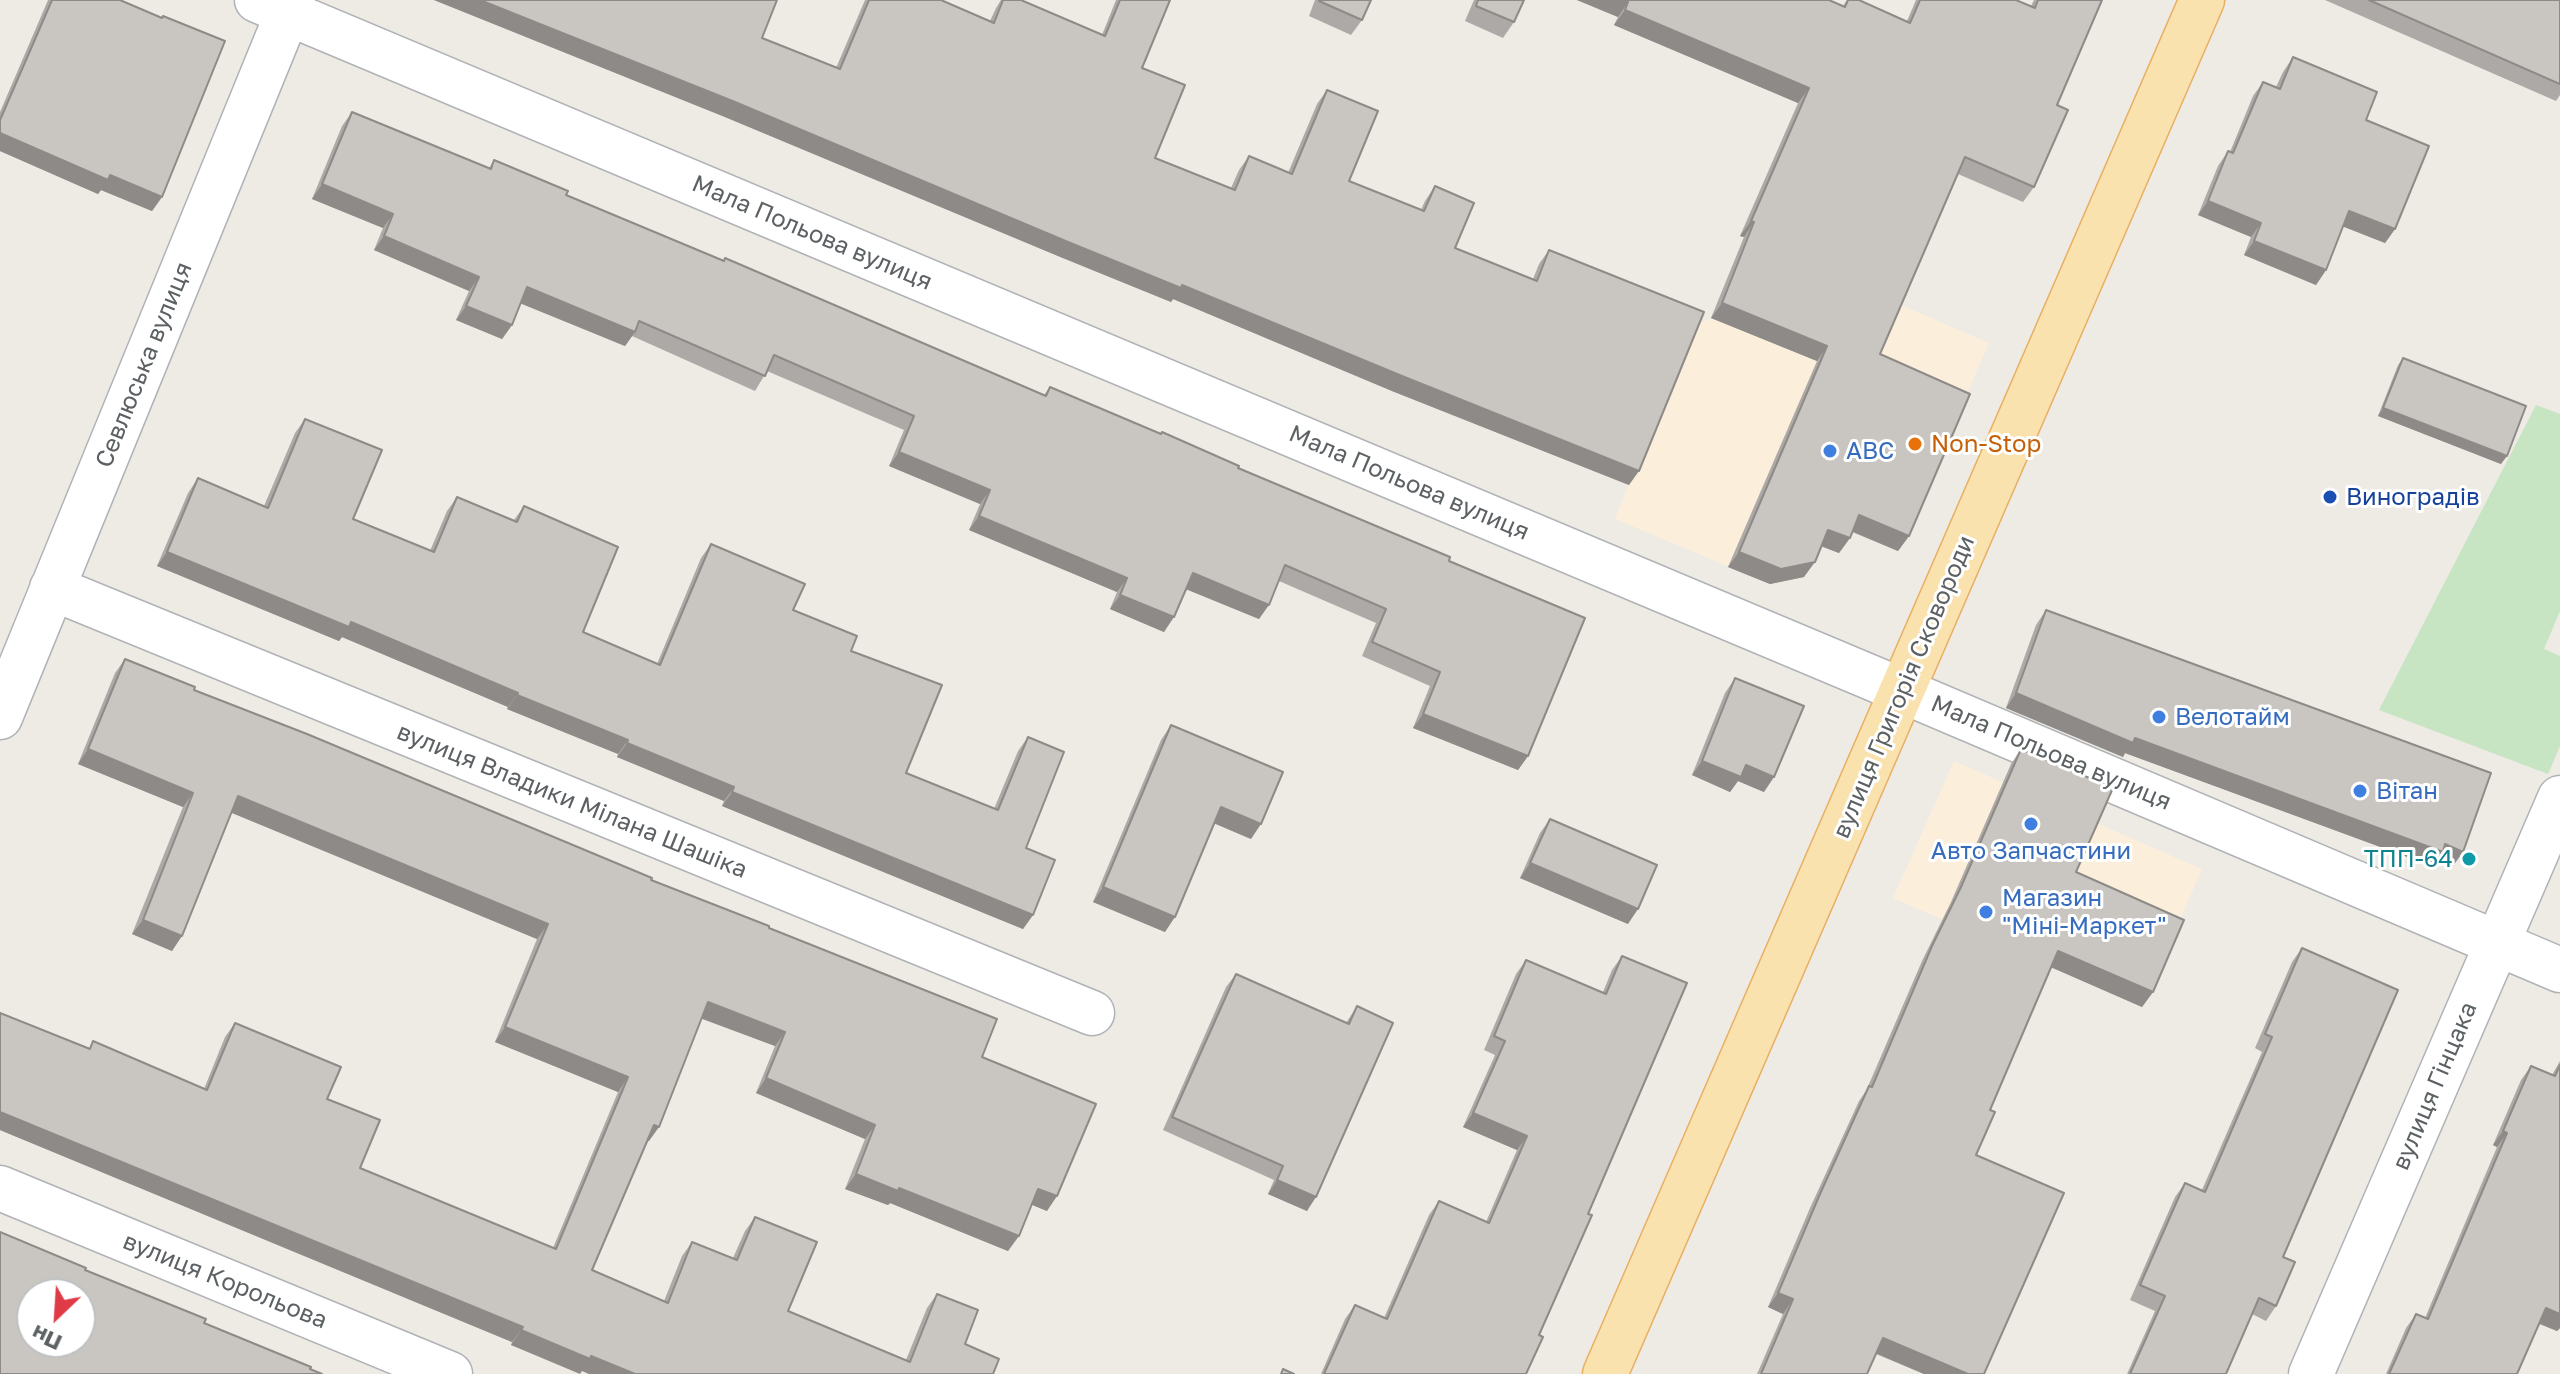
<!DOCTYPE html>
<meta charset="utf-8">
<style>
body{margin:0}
#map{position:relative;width:2560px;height:1374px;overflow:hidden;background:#eeeae4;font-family:"Golos Text",sans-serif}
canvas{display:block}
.north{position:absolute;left:16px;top:1278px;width:80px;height:80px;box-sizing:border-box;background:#fff;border:2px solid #bec0c1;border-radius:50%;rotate:205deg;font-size:22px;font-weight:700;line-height:32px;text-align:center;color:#5c6164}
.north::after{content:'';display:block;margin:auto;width:28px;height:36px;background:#de3b46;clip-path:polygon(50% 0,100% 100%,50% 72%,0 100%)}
</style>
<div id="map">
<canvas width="2560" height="1374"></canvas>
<div class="north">Пн</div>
</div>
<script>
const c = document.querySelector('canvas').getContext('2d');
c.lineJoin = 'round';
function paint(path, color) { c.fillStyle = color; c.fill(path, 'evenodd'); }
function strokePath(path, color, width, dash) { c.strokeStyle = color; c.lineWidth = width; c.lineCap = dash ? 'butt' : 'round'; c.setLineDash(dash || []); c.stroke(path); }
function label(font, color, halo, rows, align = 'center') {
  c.font = font + ' "Golos Text",sans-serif'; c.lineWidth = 6; c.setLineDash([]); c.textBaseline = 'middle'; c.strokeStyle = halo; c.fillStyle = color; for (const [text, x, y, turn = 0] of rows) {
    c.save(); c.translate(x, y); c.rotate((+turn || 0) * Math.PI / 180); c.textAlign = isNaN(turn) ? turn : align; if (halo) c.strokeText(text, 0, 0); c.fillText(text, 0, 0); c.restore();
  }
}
const commercial = new Path2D(`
 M1778,252l211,91 -91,208 -49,-21 -10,23 -21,-9 -48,40 -155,-65 79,-193 17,-8 34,13z
 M1954,761l248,108 -60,138 -249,-109z`);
const green = new Path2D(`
 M2536,405l24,9v197l-16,38 16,7v90l-12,28 -169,-64z`);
const minor = new Path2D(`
 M257,0l1646,691 657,279
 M52,588l1040,425
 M0,717l293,-717
 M0,1188l450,186
 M2311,1374l249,-576`);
const major = new Path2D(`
 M1605,1374l597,-1374`);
const wall = new Path2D(`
 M48,0h72l42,197 -10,14 -51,-21 -3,4 -98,-43v-39z
 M434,0h343l-15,38 74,30 29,-68h76l49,21 6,-13 5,-8h20l81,35 14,-35h54l-28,68 13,90 76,30 8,-18 10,-14 39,17 29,-69 10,-14 22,91 72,29 4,-9 10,-15 20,62 78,31 6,-15 10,-14 80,235 -237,-94 -219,-92 -2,3 -113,-46 -333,-139z
 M1315,0h56l-9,20 -11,15 -42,-19z
 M1474,0h50l-10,22 -11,16 -38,-17z
 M1577,0h252l14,6 4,-6h12l48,21 9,-21h100l15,6 3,-6h68l-45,105 -23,82 -11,15 -65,-28 -78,180 29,182 -11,15 -46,-19 -2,6 -11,15 -18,-7 -17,31 -34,7 -42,-17 89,-206 -106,-43 33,-81 -4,-1 58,-133 -184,-78 4,-8z
 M2325,0h235v95l-4,6z
 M2293,57l73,63 29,109 -10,14 -42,-17 -17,44 -10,15 -72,-30 7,-18 -53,-22 20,-49 10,-15 2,1 23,-56 10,-14 13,5 7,-15z
 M352,112l137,56 5,-8 72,35 157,66 2,-3 319,137 6,-8 399,174 79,195 -10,14 -105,-42 17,-42 -68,-30 14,-33 -97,-42 -20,38 -72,-30 -23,43 -54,-23 7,-17 -148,-62 11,-26 -91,-38 15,-36 -137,-59 -12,20 -123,-55 -7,10 -104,-43 -9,22 -10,14 -46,-19 13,-29 -95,-41 9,-22 -71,-29 30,-73z
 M2403,358l98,106 -123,-48 20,-51z
 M305,419l48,100 77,32 17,-40 10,-14 57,23 10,-14 59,126 74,32 44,-106 10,-14 82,66 58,41 55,122 88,36 24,-58 10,-14 -2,111 7,67 -10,14 -301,-123 2,-5 -107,-44 1,-3 -111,-45 1,-2 -166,-70 -3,4 -182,-75 31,-73 10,-15 66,28 31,-73z
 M2046,610l407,256 -16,-6 -5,6 -307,-113 -2,4 -117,-49 30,-83z
 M125,659l69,31 575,238 213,129 65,154 -15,-6 -24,46 -118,-48 -2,2 -43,-16 20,-50 -109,-46 19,-47 -73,-27 -53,122h-2l-55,129 72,31 18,-45 10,-14 41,16 12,-27 10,-14 33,94 118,49 21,-52 10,-14 28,50 34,15 -417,12 -71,-26 1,-3 -512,-212v-117l89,35 4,-7 111,48 21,-52 10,-14 92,76 33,69 193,80 65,-156 -123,-50 42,-103 -306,-127 -59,139 -40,-17 51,-127 -105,-43 37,-91z
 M1735,678l29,114 -26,-11 -8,11 -38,-17 33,-82z
 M1171,725l80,114 -37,-16 -49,109 -72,-30 68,-162z
 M2021,749l55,123 77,120 -11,15 -90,-40 -62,143 -14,45 8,219h-60l-48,-20 -9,20h-110l26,-60 -15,-7 42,-99 49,-107 7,-10 56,-130 29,-59 60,-138z
 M1550,819l78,105 -108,-46 20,-45z
 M2302,948l-19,309 -7,49 -10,15 -14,-7 -26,60h-99l28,-63 -25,-11 45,-103 10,-14 17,7 60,-138 -7,-4 37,-86z
 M1622,956l-34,258 -49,121 -13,39h-205l24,-55 10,-14 29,13 45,-103 10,-14 47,21 31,-72 -54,-23 32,-72 -11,-5 32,-76 10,-14 77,32 9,-22z
 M1236,974l110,49 11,-17 -50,205 -39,-17 6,-14 -111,-50 63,-143z
 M2560,1061v267l-3,3 -18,-7 -22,50h-131l20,-46 10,-14 9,4 72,-171 -4,-2 28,-65 10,-14 21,9z`);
const shadedWall = new Path2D(`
 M434,0h46l255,102 904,369 -10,14 -237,-94 -219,-92 -2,3 -113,-46 -333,-139z
 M1577,0h48l3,2 -10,15z
 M1625,10l184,78 -11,15 -184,-78z
 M0,133l110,42 52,22 -10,14 -51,-21 -3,4 -98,-43z
 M322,184l71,30 -10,14 -71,-29z
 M2208,201l53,22 -10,14 -53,-22z
 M2349,211l46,18 -10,14 -46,-18z
 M1751,221l3,1 -10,15 -4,-1z
 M384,236l95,41 -10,14 -95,-41z
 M2254,241l72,29 -10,15 -72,-30z
 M527,287l108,45 -10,14 -108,-44z
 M1722,303l105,43 -10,15 -106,-43z
 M466,306l46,19 -10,14 -46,-19z
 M2383,408l124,48 -6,8 -123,-48z
 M899,452l91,38 -10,14 -91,-38z
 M1859,515l50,21 -11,15 -49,-21z
 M979,516l148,62 -10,14 -148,-62z
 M1828,530l22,8 -11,15 -21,-8z
 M167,552l184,70 167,71 -10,14 -166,-70 -3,4 -182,-75z
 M1739,552l76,10 -11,15 -34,7 -42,-17z
 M1193,573l76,32 -10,14 -76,-31z
 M1120,595l54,22 -10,15 -54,-23z
 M2016,693l119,45 310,106 18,8 -10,14 -16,-6 -5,6 -307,-113 -2,4 -117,-49z
 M517,695l111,45 -10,14 -111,-45z
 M1423,714l105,42 -10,14 -105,-42z
 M627,743l107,44 -10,14 -107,-44z
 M88,749l105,44 -10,14 -105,-43z
 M1702,761l44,4 28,12 -10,15 -26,-11 -8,11 -38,-17z
 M732,792l301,123 -10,14 -301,-123z
 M238,796l310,128 -11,15 -310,-128z
 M1221,807l40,17 -10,15 -40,-17z
 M1530,863l108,46 -10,15 -108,-46z
 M1103,887l72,30 -10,15 -72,-30z
 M143,920l39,16 -10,15 -40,-17z
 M2058,951l95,41 -11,15 -94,-41z
 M708,1002l77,30 -10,14 -77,-29z
 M505,1027l123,50 -10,15 -123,-50z
 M766,1078l109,47 -10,14 -109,-46z
 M0,1112l523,215 -11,15 -512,-212z
 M1473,1113l54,23 -10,14 -54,-23z
 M654,1125l5,2 -10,14 -5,-2z
 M2503,1131l4,2 -10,14 -4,-2z
 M856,1174l43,14 120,48 -11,15 -118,-48 -2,2 -43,-16z
 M1277,1180l39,17 -9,14 -39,-17z
 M1038,1189l19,7 -10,15 -19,-8z
 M1778,1293l15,6 -10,15 -15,-7z
 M2546,1308l14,6v14l-3,3 -21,-9z
 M521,1330l70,26 44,18h-46l-7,-3 -2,3 -69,-29z
 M1883,1338l85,36h-44l-51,-22z`);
const building = new Path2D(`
 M52,0h68l42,18 1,-2 62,25 -63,156 -52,-22 -2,5 -108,-47v-13z
 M480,0h297l-15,38 78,31 29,-69h72l53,23 9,-23h18l84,36 15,-36h50l-28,68 43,17 -30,73 80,32 14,-34 43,18 35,-84 51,21 -29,70 75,30 11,-25 39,17 -19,45 82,33 12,-31 155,62 -65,159 -237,-95 -220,-91 -1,3 -113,-46 -333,-140z
 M1320,0h51l-9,20 -43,-19z
 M1478,0h46l-10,22 -38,-16z
 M1625,0h204l16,7 3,-7h11l51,23 10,-23h96l19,8 3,-8h64l-45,105 11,5 -34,77 -69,-30 -85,197 90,40 -61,142 -50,-21 -9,23 -22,-8 -13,32 -34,7 -42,-17 88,-206 -105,-43 32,-81 -3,-1 58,-133 -184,-78 3,-8z
 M2369,0h191v84z
 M2293,57l84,35 -11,28 63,26 -34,83 -46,-18 -23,59 -72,-29 7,-18 -53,-22 20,-50 5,2 30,-71 17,7z
 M352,112l139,57 3,-9 74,31 -2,4 158,66 1,-3 321,138 4,-9 111,47 1,-2 77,34 -1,2 212,89 -1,4 136,57 -57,138 -105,-42 17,-42 -68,-30 14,-33 -101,-44 -16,40 -76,-32 -19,44 -54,-22 7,-17 -148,-62 11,-26 -91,-38 15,-36 -140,-61 -9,21 -126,-55 -4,11 -108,-45 -15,38 -46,-19 13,-29 -95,-41 9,-22 -71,-30z
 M2403,358l123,48 -19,50 -124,-48z
 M305,419l77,31 -29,69 81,33 23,-55 60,25 7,-16 94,41 -35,85 77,33 51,-121 94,40 -12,26 64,26 -6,15 91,34 -36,88 92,37 30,-73 36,15 -38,96 29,12 -22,55 -301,-123 2,-5 -107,-44 1,-3 -111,-45 1,-2 -167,-71 -2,5 -182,-75 31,-74 70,30z
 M2046,610l445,163 -28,79 -18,-8 -2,8 -308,-114 -2,5 -117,-50z
 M125,659l70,28 -1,3 113,44 345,144 -1,2 118,46v2l228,91 -15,38 114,47 -39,92 -19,-7 -19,47 -120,-48 -1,3 -42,-17 19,-49 -109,-47 19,-46 -77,-30 -49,125 -5,-2 -62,145 76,33 24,-61 45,18 18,-43 62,25 -29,69 122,51 27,-68 41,16 -13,34 34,15 -6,15h-358l-44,-18 -1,3 -69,-29 2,-3 -523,-215v-99l90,36 3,-8 114,49 28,-67 106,44 -14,32 53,21 -20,48 196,81 72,-172 -123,-50 43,-103 -310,-128 -56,140 -39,-16 50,-127 -105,-44z
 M1735,678l69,28 -30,71 -28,-12 -5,12 -39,-16z
 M1171,725l112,47 -22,52 -40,-17 -46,110 -72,-30z
 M2021,749l92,39 -37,84 108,48 -31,72 -95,-41 -68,159 5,2 -19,43 88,38 -80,181h-16l-85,-36 -16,36h-106l32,-75 -15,-6 42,-99 49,-108 3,1 60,-141 29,-59z
 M1550,819l107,46 -19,44 -108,-46z
 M2302,948l96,42 -115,267 12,5 -19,44 -17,-8 -33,76h-96l35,-78 -25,-11 45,-102 20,9 67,-155 -7,-3z
 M1622,956l65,27 -99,231 4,1 -53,120 4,2 -17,37h-202l31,-69 32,14 52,-118 50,22 38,-87 -54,-23 32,-72 -11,-5 32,-76 80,34z
 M1236,974l113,50 8,-18 36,17 -77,174 -39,-17 6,-14 -111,-49z
 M2560,1065v249l-14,-6 -29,66h-128l27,-60 12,5 79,-186 -4,-2 28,-65 24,10z
 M0,1232l86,36 -1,2 121,49 -2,4 107,44 -1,2 12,5h-322zM32,1294h48v48h-48z
 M1283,1369l11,5h-13z`);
const markers = [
 [1915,444,8,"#e8710a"],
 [1830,451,8,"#3f7fe0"],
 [2330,497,8,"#1a4fb4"],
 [2159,717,8,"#3f7fe0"],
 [2360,791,8,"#3f7fe0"],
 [2031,824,8,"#3f7fe0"],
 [2469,859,8,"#0f9aa8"],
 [1986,912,8,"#3f7fe0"]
];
const streetNames = [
 ["Мала Польова вулиця",812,233,23],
 ["Севлюська вулиця",144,365,-68],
 ["Мала Польова вулиця",1409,483,23],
 ["вулиця Григорія Сковороди",1904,687,-67],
 ["Мала Польова вулиця",2051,753,23],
 ["вулиця Владики Мілана Шашіка",572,801,22],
 ["вулиця Гінцака",2435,1086,-67],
 ["вулиця Корольова",225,1281,22]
];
const foodNames = [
 ["Non-Stop",1931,444]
];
const shopNames = [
 ["ABC",1846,451],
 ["Велотайм",2175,717],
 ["Вітан",2376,791],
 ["Авто Запчастини",2031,851,"center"],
 ["Магазин",2002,898],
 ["\"Міні-Маркет\"",2002,926]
];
const transitNames = [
 ["Виноградів",2346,497]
];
const cultureNames = [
 ["ТПП-64",2453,859]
];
paint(commercial, '#fbefdc');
paint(green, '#c7e4c3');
strokePath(minor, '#b0b3b6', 47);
strokePath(major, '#e8af63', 47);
strokePath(minor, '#fff', 44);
strokePath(major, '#fae2ae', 44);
paint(wall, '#ada9a6');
paint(shadedWall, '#8d8a87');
paint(building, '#c9c5c1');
strokePath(building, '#8d8a87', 2);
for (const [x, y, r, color] of markers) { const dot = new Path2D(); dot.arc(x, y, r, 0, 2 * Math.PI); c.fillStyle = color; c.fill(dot); strokePath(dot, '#fff', 3); }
label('24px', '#5c6164', '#fff', streetNames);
label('24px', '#c56008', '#fff', foodNames, 'left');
label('24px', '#366cbe', '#fff', shopNames, 'left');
label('24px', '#164399', '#fff', transitNames, 'left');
label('24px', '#0d838f', '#fff', cultureNames, 'right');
</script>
